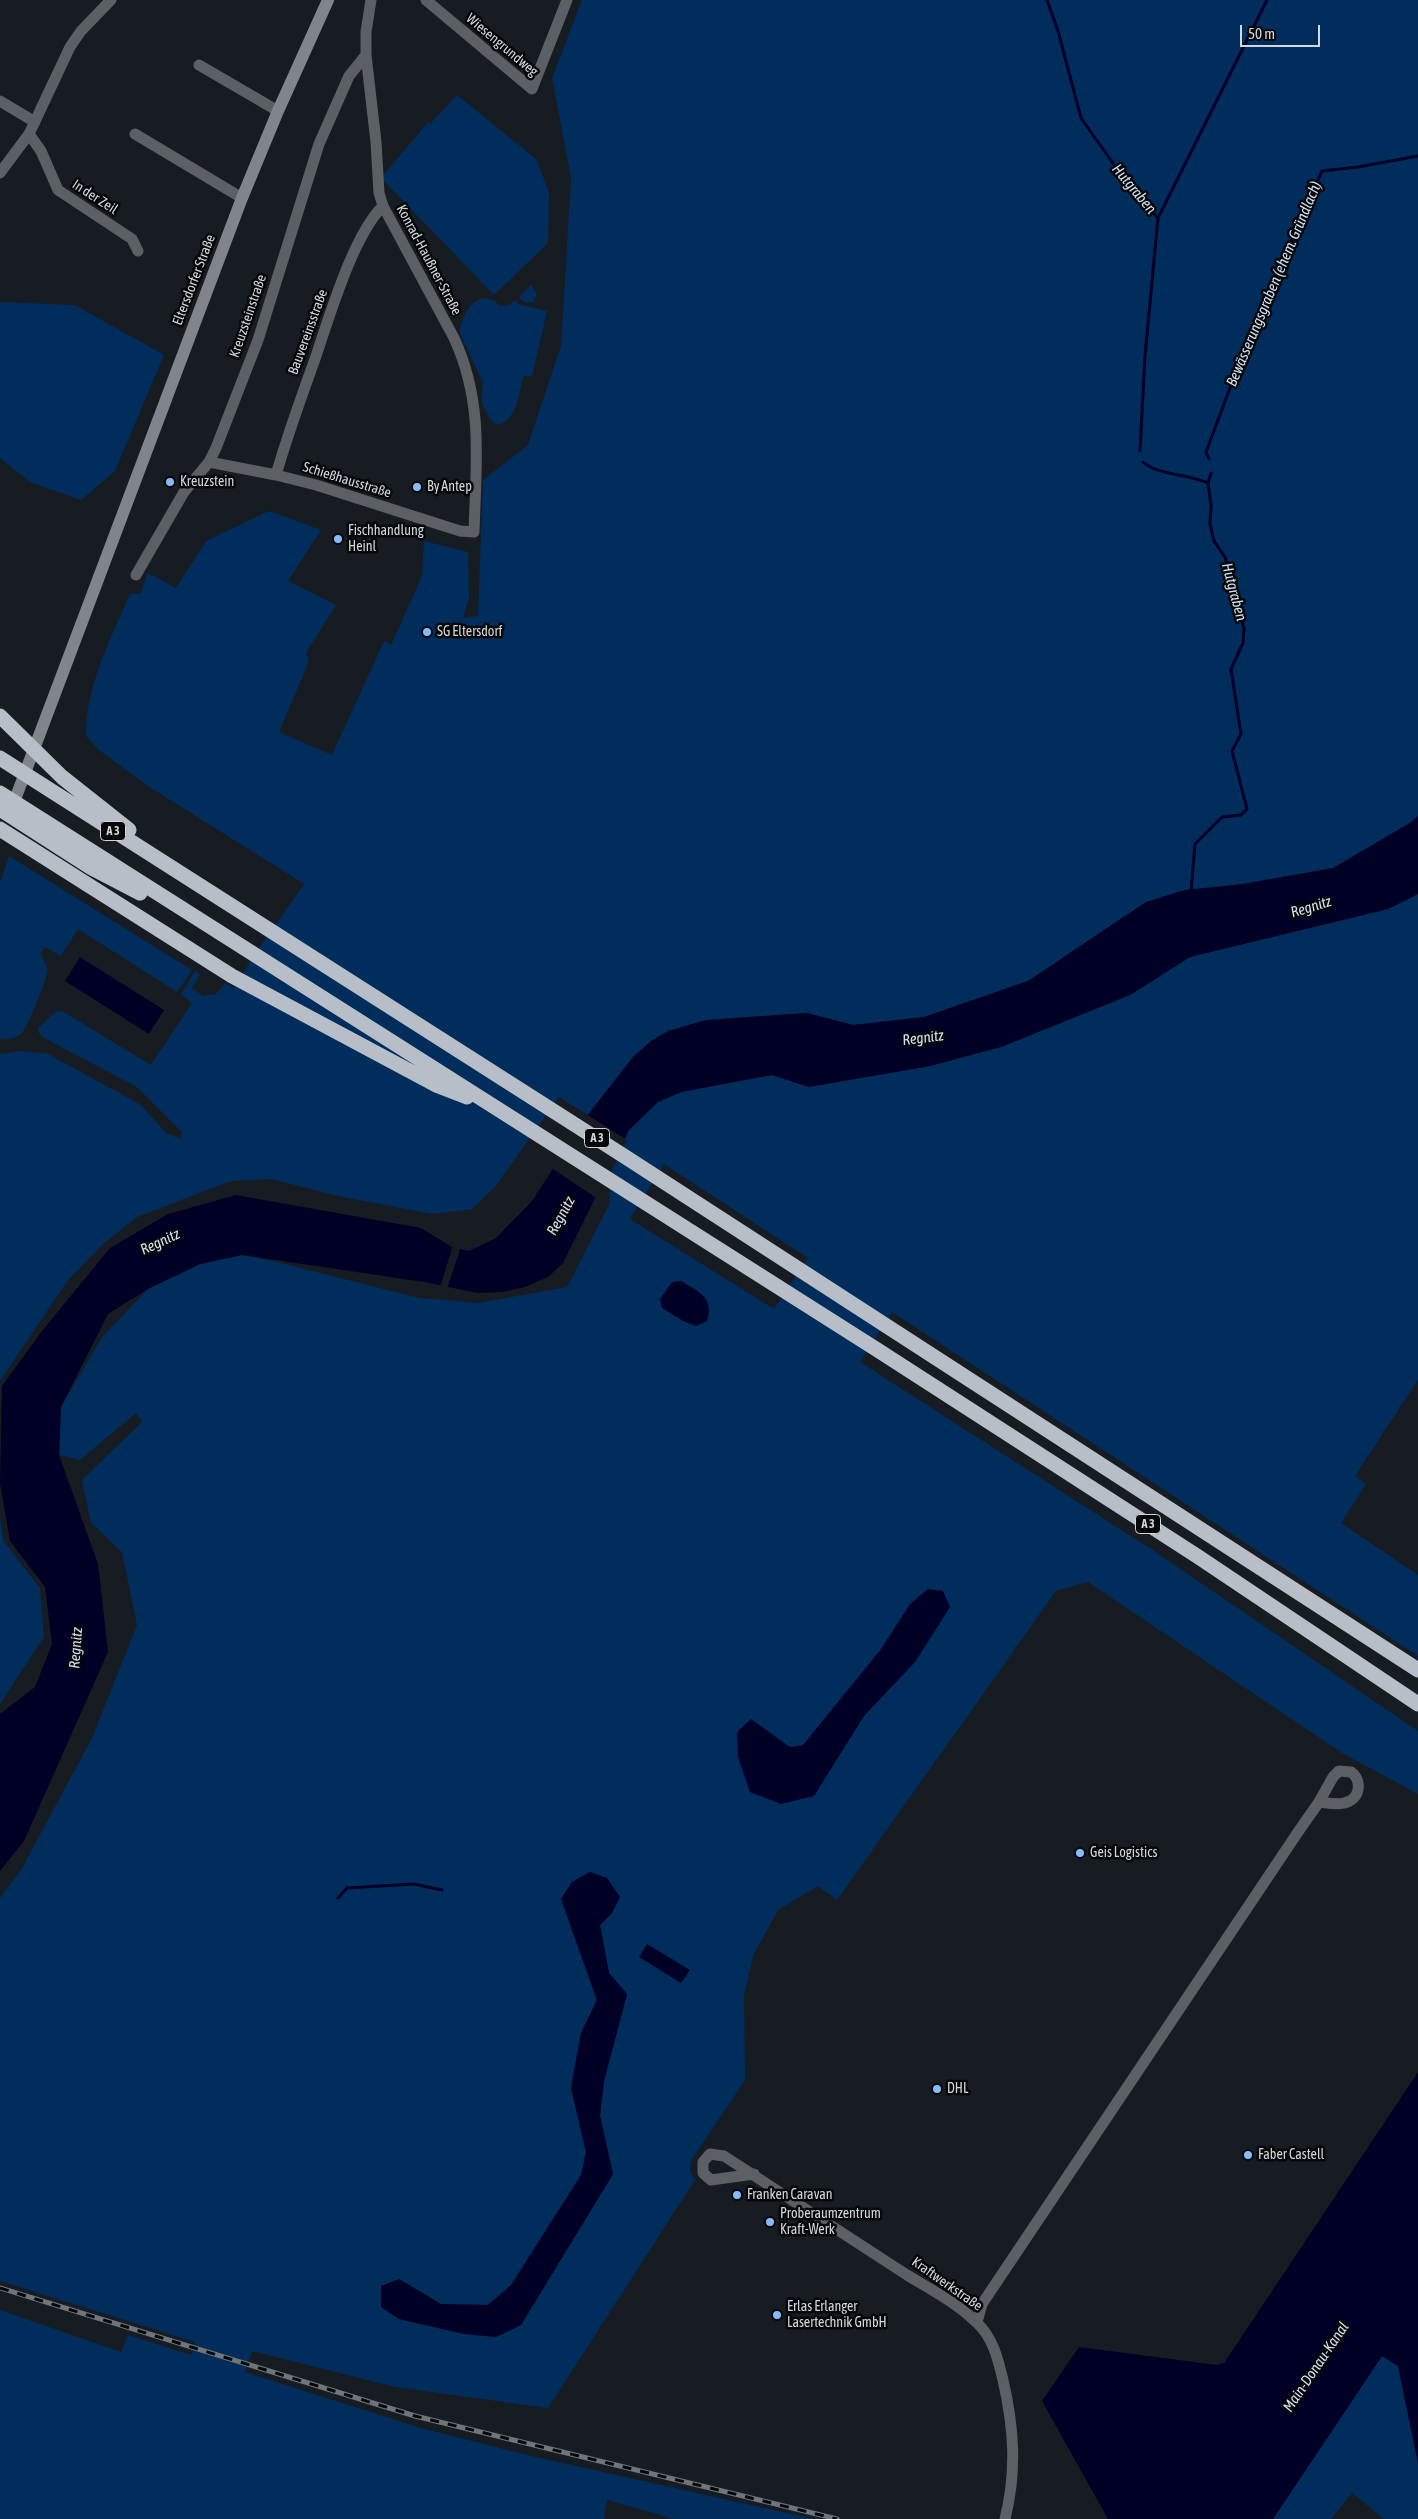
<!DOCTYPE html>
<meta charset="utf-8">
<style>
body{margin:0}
#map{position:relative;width:1418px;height:2519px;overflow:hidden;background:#171c23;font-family:"Asap Condensed",sans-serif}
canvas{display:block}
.scale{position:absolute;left:1240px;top:25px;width:80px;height:22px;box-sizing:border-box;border:2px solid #d3d7db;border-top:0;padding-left:6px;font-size:15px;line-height:18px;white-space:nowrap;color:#d3d7db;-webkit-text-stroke:4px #050709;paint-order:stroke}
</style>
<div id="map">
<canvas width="1418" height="2519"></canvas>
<div class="scale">50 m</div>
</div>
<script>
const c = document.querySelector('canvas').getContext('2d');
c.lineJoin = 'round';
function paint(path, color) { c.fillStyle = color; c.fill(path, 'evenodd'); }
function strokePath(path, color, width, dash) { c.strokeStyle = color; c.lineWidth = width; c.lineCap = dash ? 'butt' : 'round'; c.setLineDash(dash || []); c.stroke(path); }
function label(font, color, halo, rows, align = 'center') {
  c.font = font + ' "Asap Condensed",sans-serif'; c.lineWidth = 5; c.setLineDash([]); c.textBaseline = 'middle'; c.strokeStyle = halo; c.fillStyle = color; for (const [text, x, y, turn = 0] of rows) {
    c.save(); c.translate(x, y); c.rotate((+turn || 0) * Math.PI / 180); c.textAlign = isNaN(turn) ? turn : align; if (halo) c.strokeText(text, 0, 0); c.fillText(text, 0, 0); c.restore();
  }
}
const green = new Path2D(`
 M582,0h836v816l-8,7 -77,45 -90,16 -58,6 -39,12 -118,79 -104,36 -71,8 -46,-12 -75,5 -99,39 -45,58 -29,-18 -64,90 -23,22 -40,5 -94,-18 -67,-17 -40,2 -94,36 -34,27 -35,36 -68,101v-327l22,-3 26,3 93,51 24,27 15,7 2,-7 -45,-45 -93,-49 -5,-5 -1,-5 17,-16 7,-1 89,54 41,-62 -11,-9 14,-23 5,3 -8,14 11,8 13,-2 9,-11 9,5 21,-34 49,-70 -156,-98 -49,-36 -13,-14c-1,-48 25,-98 44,-142h10l8,-21 28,15 30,-47 63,-30 52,19 -33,51 48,24 -30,48 3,8 -30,71 53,23 52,-114 7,4 31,-69 2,-35 44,11 1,46 -6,20 15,-2 5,-136 45,-35 33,-99 10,-168 -19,-100z
 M457,95l79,64 13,33 -1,51 -54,52 -113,-117 47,-56 2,2z
 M531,285l6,10 -4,7 -7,1 -7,-6z
 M485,298l9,2 6,6h7l9,-6 2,4 29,7 -15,66 -8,-2c-6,18 -5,44 -27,50l-7,-6 -9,-17 2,-19 -24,-52c6,-15 8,-30 26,-33z
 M0,302l75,3 89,50 -49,116 -34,29 -51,-18 -30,-24z
 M9,856l183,114 -15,22 -99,-63 -17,27 -16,-9 -5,7c3,4 6,10 7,14 2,9 -19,57 -25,65 -6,6 -14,6 -22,6v-157z
 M1418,894v486l-63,96 11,8 -25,39 77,52v81l-526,-344 -32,50 294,189 264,180v63l-76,-41 -254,-171 -32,9 -219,309 -19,-14 -40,24 -25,46 -9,39 1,85 -53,79 -2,12 5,9 -147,228 -153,-21 -143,-36 -7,21 176,56 110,28 283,63h-140l-67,-19 -3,19h-604v-209l121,42 7,-17 63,20 4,-13 -195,-61v-383l21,-28 71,-132 45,-113 -15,-73 -31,-29 -9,-43 60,-58 -6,-9 -56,47 -21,-5 2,-48 42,-71 45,-47 52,-25 42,-9 35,7 142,36 59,5 89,-16 42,-82 1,-35 19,-40 29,-28 23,-10 91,-17 37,12 121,-21 71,-19 129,-52 60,-38 198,-48zM664,1164l144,94 -34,51 -144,-90zM612,1913l-12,12 9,48 18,21 -23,87 -4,35 13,58 -92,151 -25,12 -32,-3 -65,-15 -18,-12 18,-28 42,25 47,1 23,-20 70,-110 5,-23 -15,-64 10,-55 16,-33 -28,-78z
 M0,1518l4,24 36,46 4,49 -44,67z
 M1382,2356l16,10 20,97v56h-34l-32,-26 -21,26h-58z`);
const water = new Path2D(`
 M1418,816v78l-30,15 -198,48 -60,38 -129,52 -71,19 -121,21 -37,-12 -91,17 -23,10 -29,28 -66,133 -15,14 -23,10 -22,5 -25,1 -54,-11 -182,-27 -42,9 -52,25 -40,25 -47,93 -2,48 39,109 10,88 -84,189 -24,30v-157l35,-27 17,-43 -7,-57 -35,-46 -10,-58 2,-97 40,-55 68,-83 58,-34 68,-19 185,33 31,19 17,4 27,-13 36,-37 58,-89 43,-55 18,-16 17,-10 38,-11 101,-7 46,12 71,-8 104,-36 118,-79 39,-12 58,-6 90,-16 77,-45z
 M80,957l84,53 -15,24 -84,-53z
 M681,1281c17,10 34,17 26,40l-11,5 -13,-5 -21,-13 -2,-9 12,-17z
 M928,1589l15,2 7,16 -35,55 -51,54 -50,80 -33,8 -31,-12 -12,-35 -1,-25 14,-13 39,28 13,-2 78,-96 29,-45z
 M590,1872l17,6 13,19 -8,16 -12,12 9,48 18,21 -23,87 -4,35 13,58 -92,151 -25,12 -32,-3 -65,-15 -18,-12v-21l18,-7 42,25 47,1 23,-20 70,-110 5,-23 -15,-64 10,-55 16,-33 -36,-101 11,-17z
 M647,1944l43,26 -9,13 -42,-26z
 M1418,2072v391l-20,-97 -16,-10 -109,163h-165l-66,-118 37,-54 138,18 7,-2z`);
const pier = new Path2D(`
 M586,1114l41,26 -29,59 -48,-32z
 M453,1245l8,1 -14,43 -7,-1z`);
const stream = new Path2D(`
 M1047,0l11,31 23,87 41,58 36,42 -13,138 -5,95
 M1158,218l109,-218
 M1209,459l-3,-7 45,-120 71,-161 36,-4 60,-11
 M1143,462c14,13 45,12 65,21l3,22 -1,19 4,17 11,16 19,72 -1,14 -12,26 10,65 -9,17 15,58 -6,6 -19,2 -27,27 -4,48
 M1208,483l3,-10
 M338,1898l9,-10 67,-4 28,6`);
const street = new Path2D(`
 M426,0l106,89 35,-89
 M199,65l79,46
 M0,101l35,21
 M29,134l12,17 17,39 74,49 6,12
 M135,134l107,64
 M0,173l29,-39 41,-87 11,-16 30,-31
 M209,462l67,13 40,10 144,46 14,1c2,-69 10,-129 -20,-194l-71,-132 -4,-13 -3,-51 -10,-87v-23l5,-32
 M276,475c11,-39 25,-77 39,-116 14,-41 38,-124 68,-153
 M136,575l48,-83 25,-30 7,-14 42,-108 61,-196 30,-68 17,-21
 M754,2174l-43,6 -8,-7v-11l7,-8 14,2 183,119c23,14 50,28 69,47 17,15 22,37 27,58 11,48 14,91 2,139
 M977,2322l5,-18 316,-472 21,-30c9,1 17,3 25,1 16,-3 19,-22 7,-31l-12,-1 -6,6 -14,25`);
const secondary = new Path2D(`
 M11,810l231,-612 36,-87 50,-111`);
const highway = new Path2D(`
 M0,716l62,61 67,53
 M0,758l624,398 794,514
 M0,793l876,556 321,207 221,148
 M0,809l90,58 50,26
 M0,829l232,147 204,109 31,12`);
const rail = new Path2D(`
 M0,2288l415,128 422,103`);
const markers = [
 [170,482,5,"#86bbfb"],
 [417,487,5,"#86bbfb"],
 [338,539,5,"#86bbfb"],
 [427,632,5,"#86bbfb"],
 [1080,1853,5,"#86bbfb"],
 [937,2089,5,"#86bbfb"],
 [1248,2155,5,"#86bbfb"],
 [737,2195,5,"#86bbfb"],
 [770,2222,5,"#86bbfb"],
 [777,2315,5,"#86bbfb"]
];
const shields = [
 [113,831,25],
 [597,1138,25],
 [1148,1524,25]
];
const shieldNames = [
 ["A 3",113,831],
 ["A 3",597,1138],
 ["A 3",1148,1524]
];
const streetNames = [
 ["Wiesengrundweg",502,45,40],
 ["In der Zeil",95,197,33],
 ["Konrad-Haußner-Straße",429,260,62],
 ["Eltersdorfer Straße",194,280,-69],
 ["Kreuzsteinstraße",248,316,-71],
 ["Bauvereinsstraße",308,332,-70],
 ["Schießhausstraße",347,480,17],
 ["Kraftwerkstraße",947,2284,35]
];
const poiNames = [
 ["Kreuzstein",180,482],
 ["By Antep",427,487],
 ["Fischhandlung",348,531],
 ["Heinl",348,547],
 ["SG Eltersdorf",437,632],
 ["Geis Logistics",1090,1853],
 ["DHL",947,2089],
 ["Faber Castell",1258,2155],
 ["Franken Caravan",747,2195],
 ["Proberaumzentrum",780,2214],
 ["Kraft-Werk",780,2230],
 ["Erlas Erlanger",787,2307],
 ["Lasertechnik GmbH",787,2323]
];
const waterNames = [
 ["Hutgraben",1134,189,50],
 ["Bewässerungsgraben (ehem. Gründlach)",1274,284,-67],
 ["Hutgraben",1234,592,75],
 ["Regnitz",1311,907,-17],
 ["Regnitz",923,1038,-7],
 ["Regnitz",561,1216,-61],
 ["Regnitz",160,1242,-25],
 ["Regnitz",76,1648,-86],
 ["Main-Donau-Kanal",1316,2367,-56]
];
paint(green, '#002d5c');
paint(water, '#000026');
paint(pier, '#171c23');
strokePath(stream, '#000026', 3);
strokePath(street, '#5c5f63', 11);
strokePath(secondary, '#81858b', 12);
strokePath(highway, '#b7bec8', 15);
strokePath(rail, '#71757b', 5);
strokePath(rail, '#050709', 3, [9]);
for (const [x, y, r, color] of markers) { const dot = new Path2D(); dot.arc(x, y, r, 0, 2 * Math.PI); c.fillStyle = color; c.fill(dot); strokePath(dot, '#050709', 2); }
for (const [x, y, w] of shields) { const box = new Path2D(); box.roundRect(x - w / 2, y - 9.5, w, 19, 4); c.fillStyle = '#050709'; c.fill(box); strokePath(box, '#d3d7db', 1); }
label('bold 12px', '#d3d7db', null, shieldNames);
label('14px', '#d3d7db', '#050709', streetNames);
label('14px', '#d3d7db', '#050709', poiNames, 'left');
label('italic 15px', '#d3e1f4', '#050709', waterNames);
</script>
